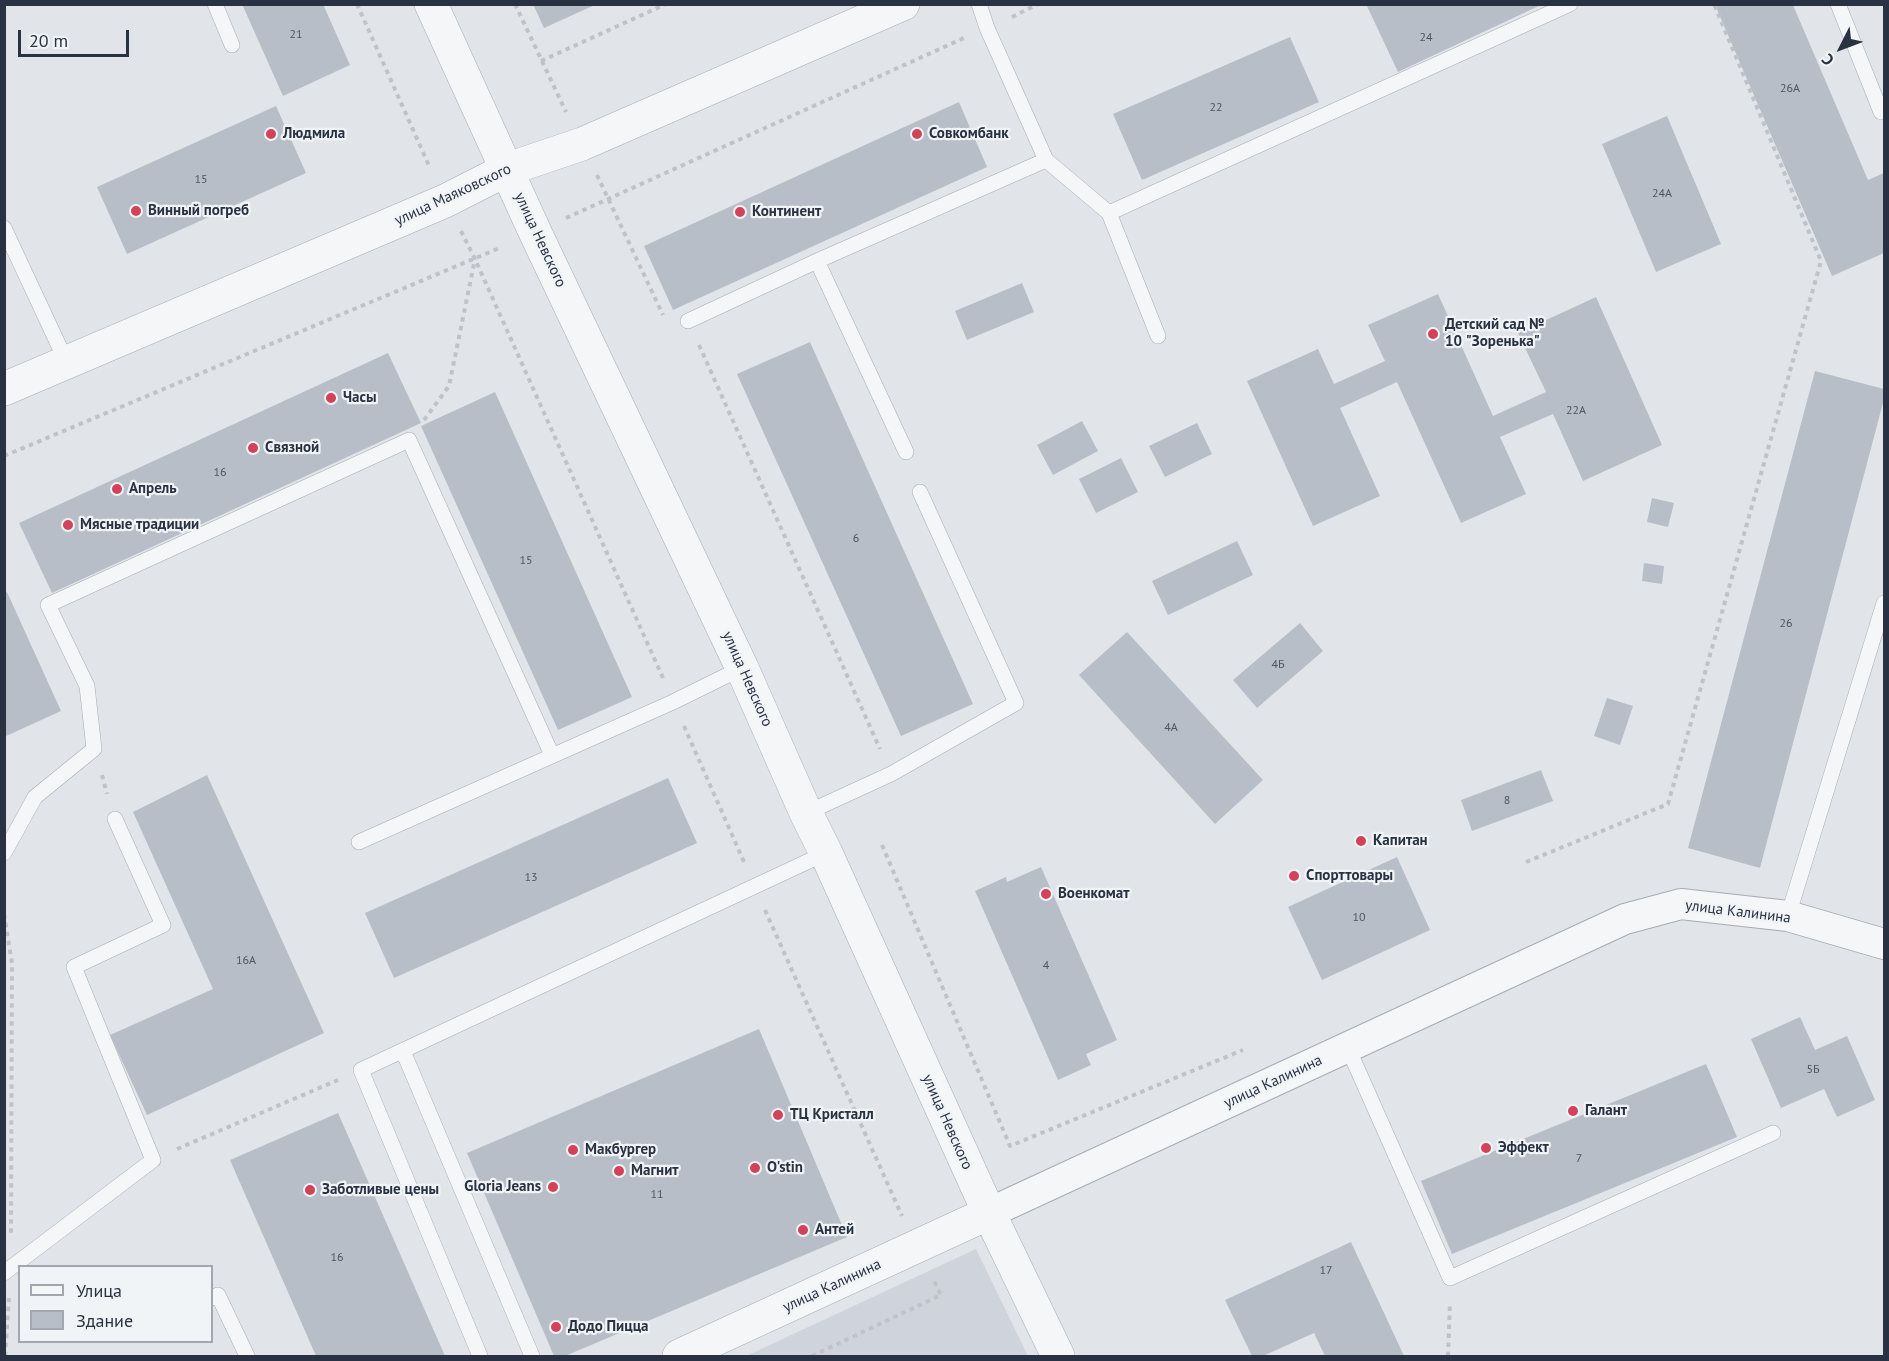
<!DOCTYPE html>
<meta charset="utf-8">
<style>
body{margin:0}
#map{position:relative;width:1889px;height:1361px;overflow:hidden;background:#e1e5ea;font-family:"PT Sans",sans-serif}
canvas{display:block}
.frame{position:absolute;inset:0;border:6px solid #293242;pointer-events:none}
.legend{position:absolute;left:18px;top:1265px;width:195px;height:78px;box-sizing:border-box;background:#f1f4f7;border:2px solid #a1a6af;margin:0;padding:8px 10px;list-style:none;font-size:18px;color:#293242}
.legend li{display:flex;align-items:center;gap:12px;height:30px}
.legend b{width:30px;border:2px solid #a1a6af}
.north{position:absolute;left:1811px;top:18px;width:60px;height:60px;-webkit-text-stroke:4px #f1f4f7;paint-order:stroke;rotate:228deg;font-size:16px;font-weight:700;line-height:24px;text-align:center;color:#293242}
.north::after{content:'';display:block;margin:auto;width:21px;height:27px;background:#293242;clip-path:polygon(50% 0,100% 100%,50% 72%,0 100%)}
.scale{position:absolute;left:18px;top:30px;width:111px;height:27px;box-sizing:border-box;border:3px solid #293242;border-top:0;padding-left:8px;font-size:18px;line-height:21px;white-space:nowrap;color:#293242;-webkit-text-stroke:4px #f1f4f7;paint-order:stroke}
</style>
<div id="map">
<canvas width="1889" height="1361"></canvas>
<div class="frame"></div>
<ul class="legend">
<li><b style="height:8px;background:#f4f6f8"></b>Улица</li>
<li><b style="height:16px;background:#b8bec7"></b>Здание</li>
</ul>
<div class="north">С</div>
<div class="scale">20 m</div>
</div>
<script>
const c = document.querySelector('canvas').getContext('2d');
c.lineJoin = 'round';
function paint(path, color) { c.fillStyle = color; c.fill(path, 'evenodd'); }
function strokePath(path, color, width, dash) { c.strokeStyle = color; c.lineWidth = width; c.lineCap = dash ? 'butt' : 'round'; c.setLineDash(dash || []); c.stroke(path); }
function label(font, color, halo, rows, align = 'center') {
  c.font = font + ' "PT Sans",sans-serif'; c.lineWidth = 4.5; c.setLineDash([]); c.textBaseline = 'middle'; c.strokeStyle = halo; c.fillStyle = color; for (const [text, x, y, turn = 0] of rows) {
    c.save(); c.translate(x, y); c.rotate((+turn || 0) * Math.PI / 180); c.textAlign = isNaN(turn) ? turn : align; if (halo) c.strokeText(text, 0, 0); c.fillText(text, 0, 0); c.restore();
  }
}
const built = new Path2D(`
 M976,1249l52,107h-282z`);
const building = new Path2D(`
 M242,4h81l27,61 -67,31z
 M533,4h64l-53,24z
 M1366,4h177l-145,68z
 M1715,5h78l75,175 16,-7v80l-52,23z
 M1290,37l29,65 -177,78 -29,-66z
 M959,102l28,65 -314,143 -29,-64z
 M276,106l30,67 -179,81 -30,-67z
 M1667,116l54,128 -65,28 -54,-128z
 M1022,283l12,29 -67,28 -12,-29z
 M1438,294l55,122 53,-24 -28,-59 78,-36 66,148 -79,36 -30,-67 -53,23 26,57 -65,29 -64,-141 -57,26 40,88 -67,30 -66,-145 71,-32 16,35 51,-23 -17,-36z
 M810,342l163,362 -72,32 -164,-362z
 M388,353l33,70 -369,170 -33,-70z
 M1815,371l69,18v10l-124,469 -72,-20z
 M495,392l137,305 -74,33 -137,-304z
 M1082,421l16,30 -45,24 -16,-30z
 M1197,423l15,31 -47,23 -16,-31z
 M1121,458l17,34 -42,21 -17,-34z
 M1652,498l22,5 -6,24 -21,-5z
 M1237,541l16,34 -85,40 -16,-34z
 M1644,563l20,3 -2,18 -20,-3z
 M7,592l54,119 -57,26v-144z
 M1300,623l23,28 -66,57 -24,-28z
 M1127,632l136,148 -48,44 -136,-149z
 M1607,698l26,8 -13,39 -26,-9z
 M1541,770l12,31 -81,30 -11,-31z
 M207,775l117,258 -177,82 -37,-80 103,-46 -80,-177z
 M668,778l29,65 -303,135 -29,-65z
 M1397,857l33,73 -108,50 -34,-73z
 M1041,867l76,173 -31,14 5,11 -33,15 -83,-189 31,-14 1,5z
 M1800,1017l15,33 32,-14 28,64 -38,17 -13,-28 -43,19 -30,-69z
 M759,1029l88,208 -282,119h-11l-87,-203z
 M1706,1064l31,73 -285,117 -31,-73z
 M338,1113l107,243h-129l-86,-196z
 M1351,1242l53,114h-79l-11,-23 -51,23h-11l-27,-56z`);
const path = new Path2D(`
 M357,4l73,164
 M515,4l51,108
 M1012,17l26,-13
 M541,61l125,-57
 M597,175l66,140
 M566,218l398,-180
 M461,231l14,28 188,419
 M699,345l181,404
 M424,420l25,-34 26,-127
 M4,456l498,-209
 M684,726l60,136
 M102,775l5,19
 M882,845l128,301 233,-96
 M1526,862l142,-58 153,-543 -107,-257
 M765,910l137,306
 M4,914l8,49 -1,271
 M177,1149l161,-69
 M5,1356l4,-58
 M812,1356l129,-61 -8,-16
 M1448,1356l2,-53`);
const service = new Path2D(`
 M215,4l17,41
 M1838,4l43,108 3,-2
 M1046,160l63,53 49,123
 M1109,213l461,-209
 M4,228l62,133
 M817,261l89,191
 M688,321l129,-60 229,-101 -59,-132 -8,-24
 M806,813l85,-39 125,-71 -96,-211
 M359,842l314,-140 69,-34
 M4,853l31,-56 59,-48 -7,-63 -39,-81 361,-165 143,315
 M1788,916l96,-313
 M1348,1048l102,230 323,-145
 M403,1051l129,305
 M4,1273l149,-113 -79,-193 89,-42 -48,-106
 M212,1298l6,-3 29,61
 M480,1356l-119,-286 465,-217`);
const minor = new Path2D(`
 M989,1213l636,-294 56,-15 107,12 96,28`);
const tertiary = new Path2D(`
 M431,4l104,228 207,436 64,145 20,40 163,360 69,143
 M4,389l441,-188 63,-32 74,-25 321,-140
 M679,1356l310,-143`);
const markers = [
 [271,134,6,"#d2435a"],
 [917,134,6,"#d2435a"],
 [136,211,6,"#d2435a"],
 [740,212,6,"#d2435a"],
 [1433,334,6,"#d2435a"],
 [331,398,6,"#d2435a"],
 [253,448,6,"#d2435a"],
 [117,489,6,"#d2435a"],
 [68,525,6,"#d2435a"],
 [1361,841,6,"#d2435a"],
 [1294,876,6,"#d2435a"],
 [1046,894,6,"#d2435a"],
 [1573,1111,6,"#d2435a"],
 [778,1115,6,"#d2435a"],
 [1486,1148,6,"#d2435a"],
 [573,1150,6,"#d2435a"],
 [755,1168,6,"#d2435a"],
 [619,1171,6,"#d2435a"],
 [553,1187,6,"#d2435a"],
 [310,1190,6,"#d2435a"],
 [803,1230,6,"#d2435a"],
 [556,1327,6,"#d2435a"]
];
const numberNames = [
 ["21",296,35],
 ["24",1426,38],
 ["26А",1790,89],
 ["22",1216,108],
 ["15",201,180],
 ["24А",1662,194],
 ["22А",1576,411],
 ["16",220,473],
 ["6",856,539],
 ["15",526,561],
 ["26",1786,624],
 ["4Б",1278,665],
 ["4А",1171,728],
 ["8",1507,801],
 ["13",531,878],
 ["10",1359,918],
 ["16А",246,961],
 ["4",1046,966],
 ["5Б",1813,1070],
 ["7",1579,1159],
 ["11",657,1195],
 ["16",337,1258],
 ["17",1326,1271]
];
const poiNames = [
 ["Людмила",283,134],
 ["Совкомбанк",929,134],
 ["Винный погреб",148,211],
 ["Континент",752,212],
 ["Детский сад №",1445,325],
 ["10 \"Зоренька\"",1445,342],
 ["Часы",343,398],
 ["Связной",265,448],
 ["Апрель",129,489],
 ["Мясные традиции",80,525],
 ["Капитан",1373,841],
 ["Спорттовары",1306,876],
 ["Военкомат",1058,894],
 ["Галант",1585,1111],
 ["ТЦ Кристалл",790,1115],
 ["Эффект",1498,1148],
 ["Макбургер",585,1150],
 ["O'stin",767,1168],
 ["Магнит",631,1171],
 ["Gloria Jeans",541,1187,"right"],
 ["Заботливые цены",322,1190],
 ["Антей",815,1230],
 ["Додо Пицца",568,1327]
];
const streetNames = [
 ["улица Маяковского",453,195,-25],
 ["улица Невского",540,240,65],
 ["улица Невского",747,679,66],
 ["улица Калинина",1738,912,7],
 ["улица Калинина",1273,1082,-25],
 ["улица Невского",947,1122,66],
 ["улица Калинина",832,1286,-25]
];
paint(built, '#cfd4dc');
paint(building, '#b8bec7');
strokePath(service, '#a6acb4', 16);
strokePath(minor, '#a6acb4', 32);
strokePath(tertiary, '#a6acb4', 34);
strokePath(path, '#bfc3c9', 4, [4.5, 4.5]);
strokePath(service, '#f4f6f8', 15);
strokePath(minor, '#f4f6f8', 30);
strokePath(tertiary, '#f4f6f8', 33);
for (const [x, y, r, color] of markers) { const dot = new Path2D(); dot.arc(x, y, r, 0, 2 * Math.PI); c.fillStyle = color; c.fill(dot); strokePath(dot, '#f1f4f7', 2); }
label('12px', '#4d5563', null, numberNames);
label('bold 15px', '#293242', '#f1f4f7', poiNames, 'left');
label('15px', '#293242', '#f1f4f7', streetNames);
</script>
